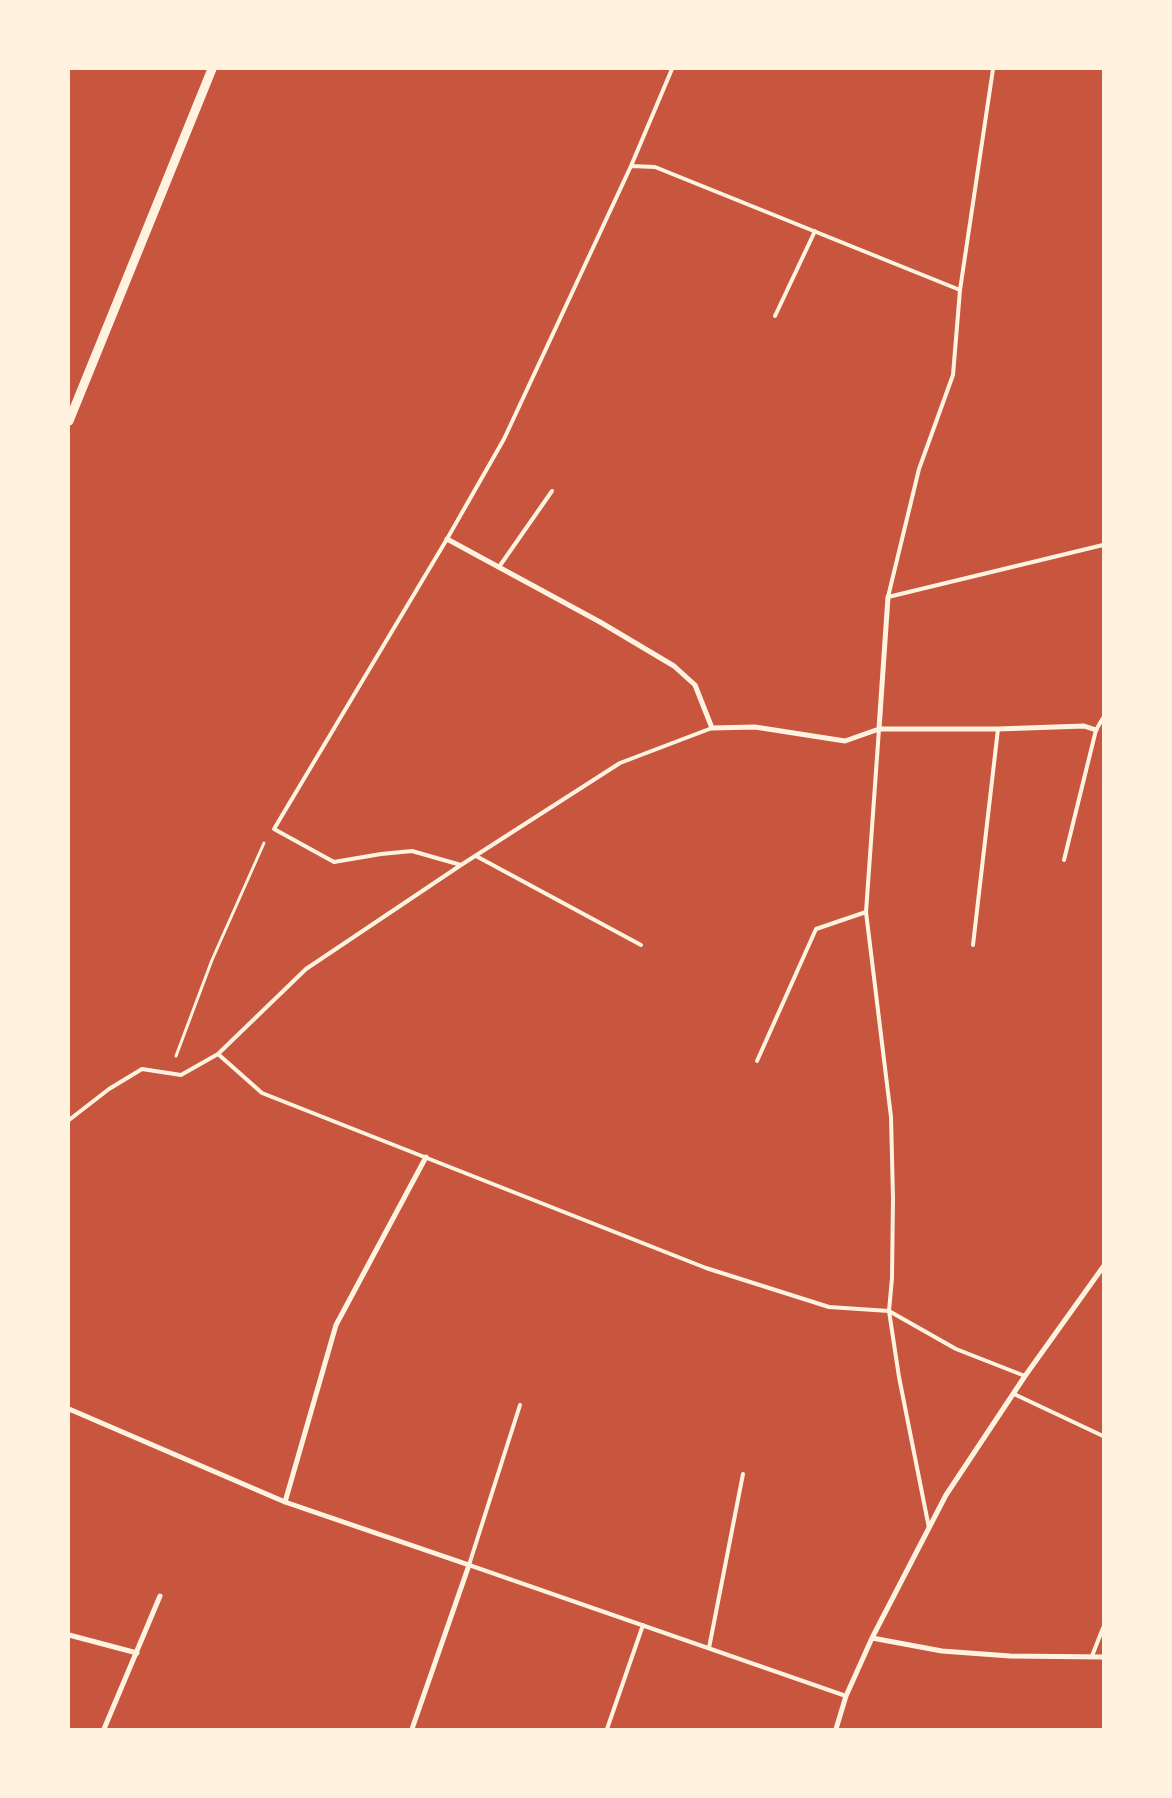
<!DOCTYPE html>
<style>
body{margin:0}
#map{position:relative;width:1172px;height:1798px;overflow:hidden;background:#c8553d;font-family:"PT Sans",sans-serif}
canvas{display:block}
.frame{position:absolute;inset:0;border:70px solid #fff3e0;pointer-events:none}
</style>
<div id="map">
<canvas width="1172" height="1798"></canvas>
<div class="frame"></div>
</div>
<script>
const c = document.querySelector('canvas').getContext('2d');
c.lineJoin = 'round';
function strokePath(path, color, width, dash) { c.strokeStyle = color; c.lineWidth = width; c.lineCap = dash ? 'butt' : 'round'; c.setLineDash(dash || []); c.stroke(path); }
const path = new Path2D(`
 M176,1056l36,-96 52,-117`);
const service = new Path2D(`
 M672,69l-41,97 24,1 305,123
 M993,69l-33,221 -7,85 -34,94 -31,128 215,-52
 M775,316l40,-85
 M499,567l53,-76
 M879,729l-13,183 25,205 2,81 -1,80 -3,33 10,66 30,151
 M476,856l165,89
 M1064,860l32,-130 7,-12
 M461,865l-49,-14 -31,3 -47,8 -60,-33 173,-290 57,-100 127,-273
 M973,945l25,-216
 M218,1054l44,39 444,175 123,39 60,4 67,38 69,27
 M757,1061l59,-132 50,-17
 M69,1120l40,-31 33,-20 39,6 37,-21 88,-85 155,-104 159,-102 92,-35
 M1014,1394l89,42
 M520,1405l-51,160 377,131
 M709,1648l34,-174
 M1092,1656l11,-28
 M607,1729l36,-104`);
const minor = new Path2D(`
 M447,539l153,83 74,44 21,19 17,43 43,-1 90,14 34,-12h119l86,-3 12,4
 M879,729l9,-132
 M69,1409l216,93 184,63 -57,164
 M285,1502l51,-177 90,-168
 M69,1635l68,18
 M872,1638l70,13 68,5 93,1
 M104,1729l56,-133
 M836,1729l10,-33 26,-58 74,-143 79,-119 78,-109`);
const tertiary = new Path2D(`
 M69,421l143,-352`);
strokePath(path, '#fff3e0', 3);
strokePath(service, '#fff3e0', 4);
strokePath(minor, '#fff3e0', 5);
strokePath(tertiary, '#fff3e0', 9);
</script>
